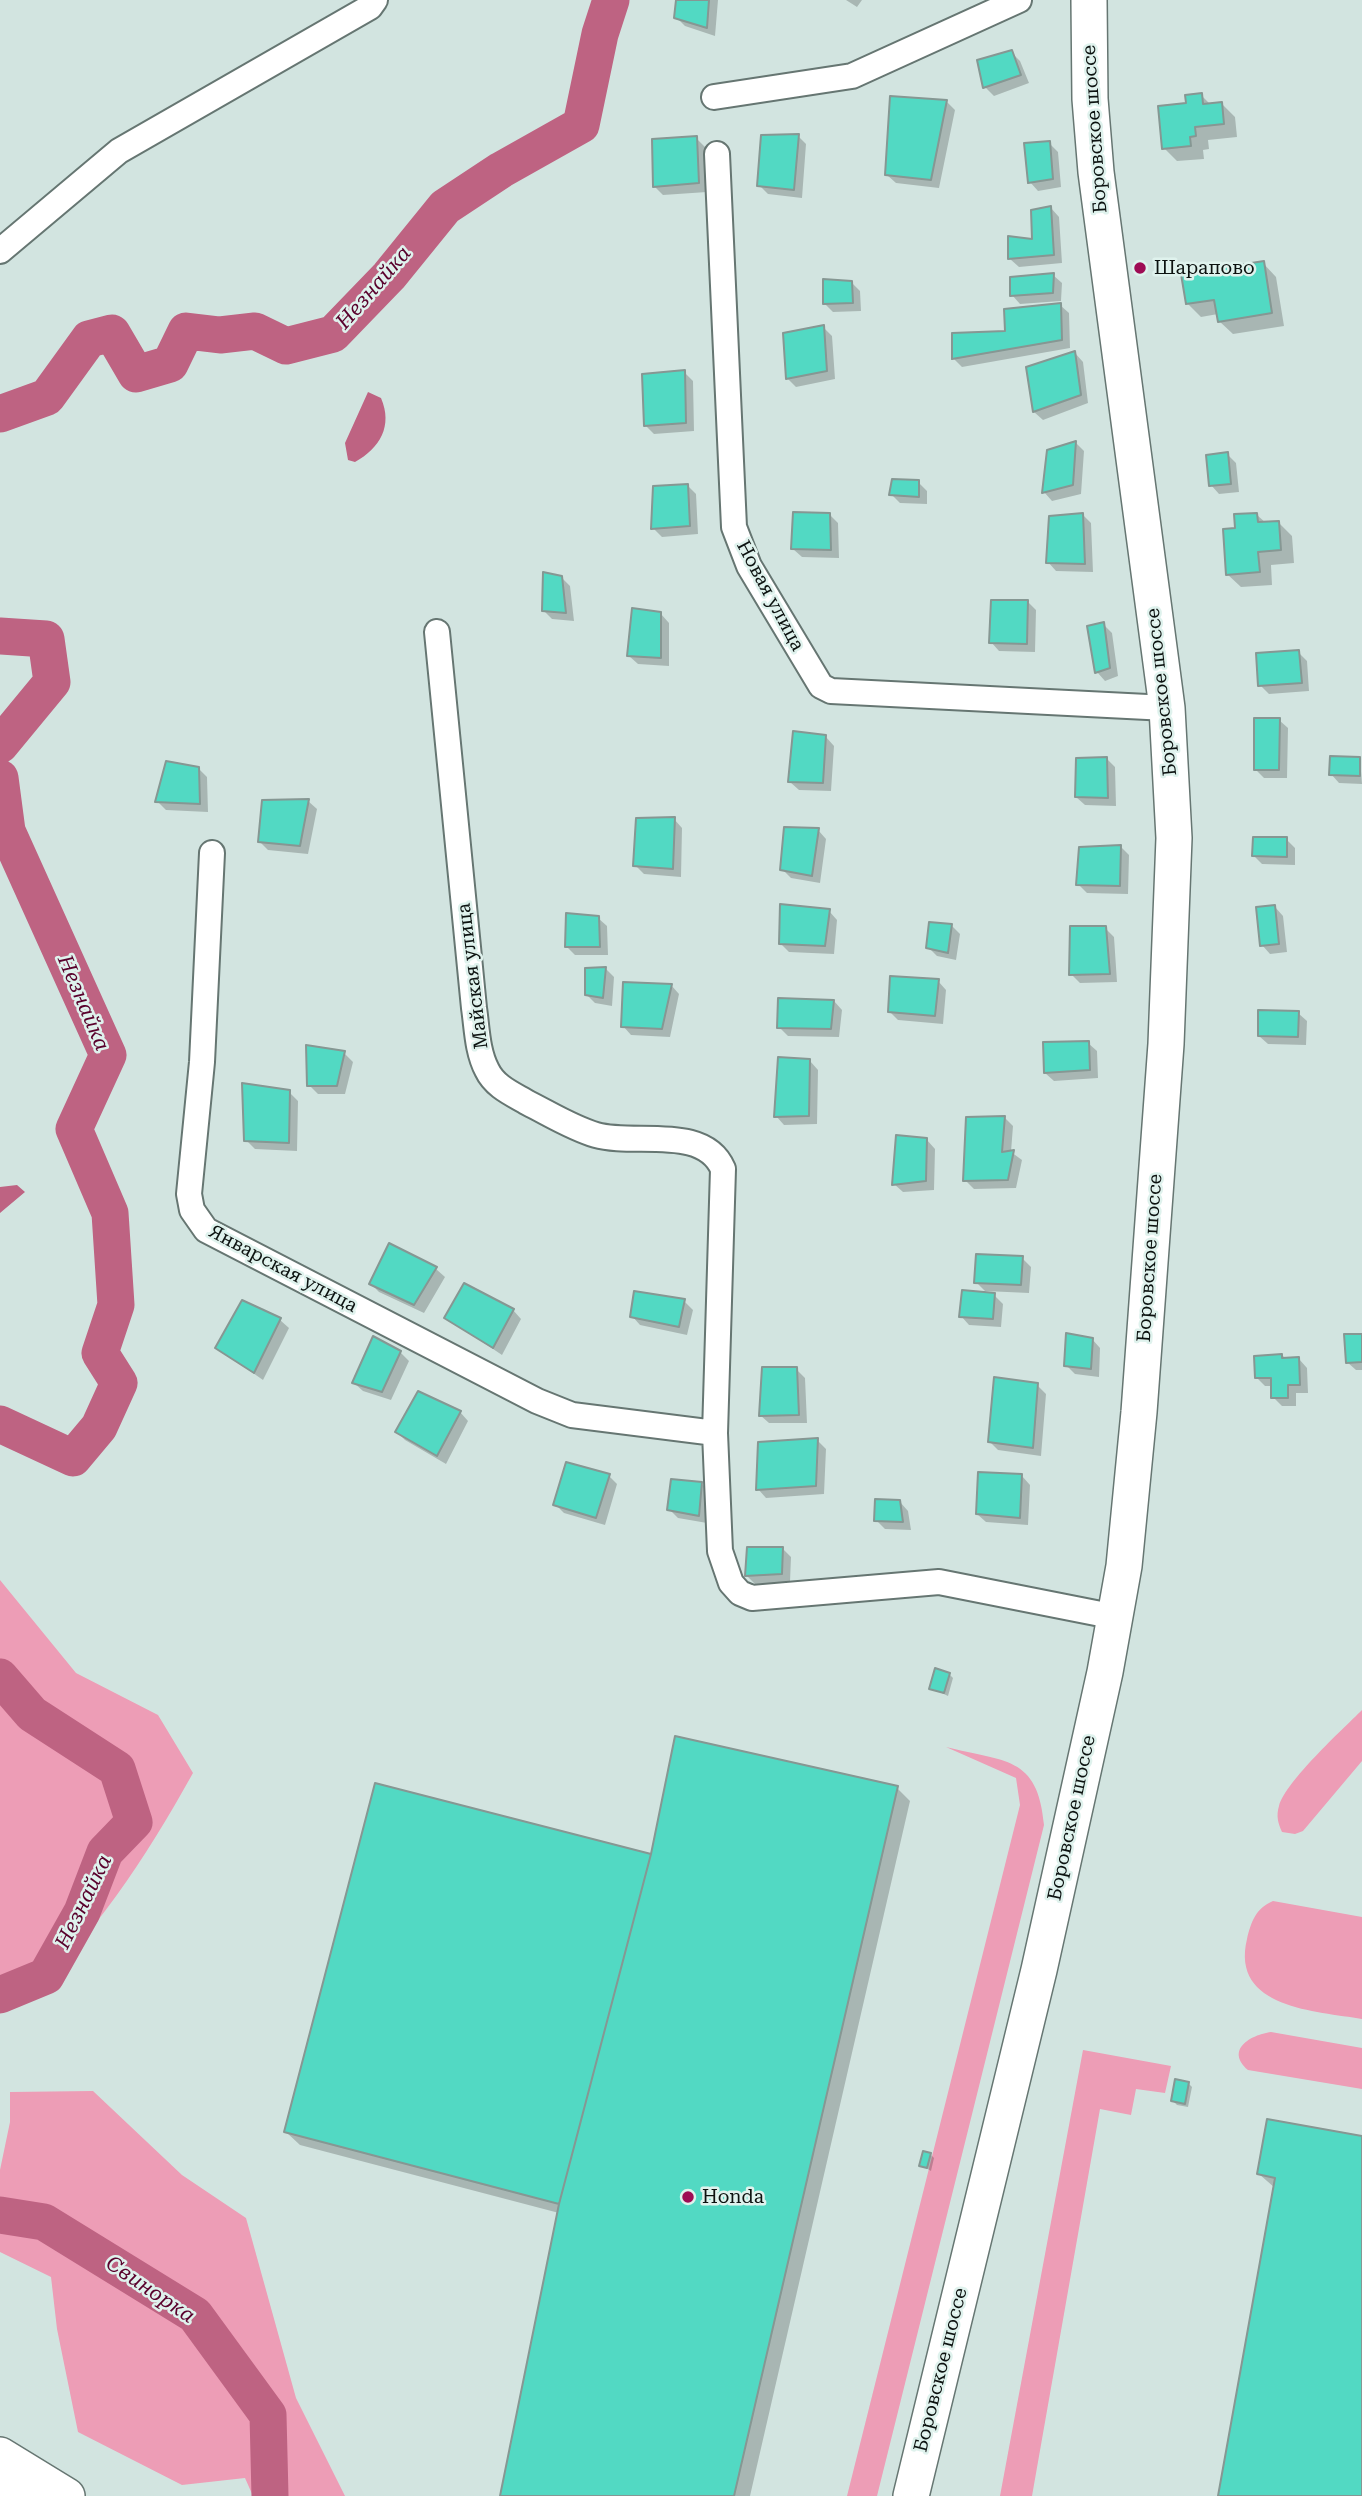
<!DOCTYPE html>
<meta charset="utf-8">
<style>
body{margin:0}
canvas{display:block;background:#d2e4e0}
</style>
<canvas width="1362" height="2496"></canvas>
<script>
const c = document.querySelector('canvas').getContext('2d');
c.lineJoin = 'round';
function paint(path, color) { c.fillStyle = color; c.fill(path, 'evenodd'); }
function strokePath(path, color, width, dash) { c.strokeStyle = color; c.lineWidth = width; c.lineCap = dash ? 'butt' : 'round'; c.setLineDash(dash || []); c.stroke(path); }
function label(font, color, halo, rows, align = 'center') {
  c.font = font + ' "Roboto Serif",serif'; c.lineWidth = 5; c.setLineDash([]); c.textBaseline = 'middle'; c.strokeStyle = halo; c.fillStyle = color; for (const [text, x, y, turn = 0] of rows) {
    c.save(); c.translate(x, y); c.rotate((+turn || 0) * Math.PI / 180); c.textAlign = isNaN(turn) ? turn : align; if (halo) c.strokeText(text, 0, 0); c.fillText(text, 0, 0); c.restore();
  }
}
const green = new Path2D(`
 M0,1580l76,93 82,42 35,58c-49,88 -99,163 -172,233l-21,1z
 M1362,1710v51l-59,70 -8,3 -13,-2c-4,-9 -6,-16 -3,-26 7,-25 63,-76 83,-96z
 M946,1747c58,15 92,8 98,78l-167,671h-30l173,-691 -4,-27z
 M1273,1901l89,16v102c-45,-8 -132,-10 -115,-80 4,-17 9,-31 26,-38z
 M1271,2032l91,16v41l-114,-19c-23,-20 2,-35 23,-38z
 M1083,2050l88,16 -6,27 -29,-4 -5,26 -31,-6 -68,387h-32z
 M93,2091l89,84 64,43 50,180 49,98h-92l-8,-18 -63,7 -104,-53 -21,-103 -6,-52 -51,-25v-82l10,-48v-30z`);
const water = new Path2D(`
 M368,392l13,6c12,28 -1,50 -26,64l-7,-2 -3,-17z
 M17,1185l8,7 -25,21v-26z`);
const shadow = new Path2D(`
 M678,0h40l-3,36 -30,-10 -9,-9z
 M846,0h16l-5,7z
 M1011,52l9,9 9,22 -35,13 -9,-9z
 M1201,95l10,10 11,-1 13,13 2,20 -29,3 1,9 -6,1 1,9 -27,2 -13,-13 23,-43z
 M946,101l9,9 -16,78 -43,-5 -9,-8z
 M798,136l8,8 -4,54 -34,-4 -9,-9z
 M696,138l9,9 2,45 -44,3 -9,-9z
 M1049,143l9,9 3,35 -23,4 -8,-9z
 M1051,208l8,9 3,46 -43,4 -9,-8 24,-18z
 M1263,263l13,14 8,49 -51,8 -14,-13 -1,-7 -17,3 -14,-14z
 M1053,275l9,8 -1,18 -41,3 -8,-9z
 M851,282l9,9 1,20 -28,1 -9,-9z
 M1060,305l9,8 1,35 -108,19 -9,-9z
 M823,327l9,9 3,43 -39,8 -9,-9z
 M1075,353l8,9 5,41 -45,17 -9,-8 -6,-44z
 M684,372l9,9 1,50 -40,3 -9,-9z
 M1076,443l8,8 -3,43 -29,7 -8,-9z
 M1227,454l9,9 3,29 -20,2 -8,-9z
 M918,482l9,9v13l-27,-1 -9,-9z
 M688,486l8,8 2,40 -36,3 -9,-9z
 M829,514l9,9 1,35 -37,-1 -9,-8z
 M1082,514l9,9 2,49 -37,-1 -8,-9z
 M1257,515l9,8h13l13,13 2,27 -23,2 1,20 -31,2 -14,-13 10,-45z
 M561,577l9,9 4,35 -22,-2 -8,-8z
 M1027,601l9,9 -1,42 -36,-1 -8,-9z
 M661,614l8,9v43l-31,-2 -9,-8z
 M1103,624l9,9 6,43 -13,5 -8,-9 -8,-45z
 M1298,652l9,9 2,30 -40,3 -9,-9z
 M1279,720l9,8 -1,50h-23l-8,-8z
 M826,737l8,9 -3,45 -32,-1 -9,-8z
 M1106,758l9,9 1,39 -31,-1 -9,-8z
 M1360,759l2,25 -23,-1 -8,-9z
 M198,768l9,9 1,35 -42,-2 -9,-9z
 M308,801l9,8 -9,45 -40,-4 -9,-9z
 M674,819l8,9 -1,49 -37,-3 -9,-9z
 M818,830l8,9 -6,44 -29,-5 -9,-9z
 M1286,839l9,9v17l-33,-1 -8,-8z
 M1121,847l8,8 -1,39 -41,-1 -9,-9z
 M1275,907l8,9 4,36 -17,2 -8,-9z
 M829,911l8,9 -3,34 -45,-2 -9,-9z
 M598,918l9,8 1,29h-33l-9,-9z
 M952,926l8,8 -4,26 -19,-4 -9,-9z
 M1105,928l9,9 3,45 -37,1 -9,-9z
 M606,969l8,8 -2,29 -17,-3 -9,-9z
 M938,981l8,9 -3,34 -45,-4 -9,-9z
 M671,985l8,9 -9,43 -39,-2 -8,-9z
 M834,1001l8,9 -3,27 -51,-1 -9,-9z
 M1298,1013l9,8 -1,24 -38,-1 -9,-8z
 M1088,1043l9,8 1,27 -44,3 -9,-8z
 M344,1053l9,9 -8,32h-27l-9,-9z
 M810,1061l8,9 -1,54 -33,1 -8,-9z
 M289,1092l9,9 -1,50 -42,-2 -9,-9z
 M1005,1118l8,8 -2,26 11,8 -6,28 -42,1 -9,-9z
 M927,1140l8,9 -1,41 -31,2 -9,-8z
 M390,1245l46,24 9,8 -21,36 -45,-21 -8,-8z
 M1022,1258l9,9 -2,26 -44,-2 -9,-9z
 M994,1295l9,9 -2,23 -32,-2 -8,-9z
 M684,1301l9,9 -6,25 -47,-10 -8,-9z
 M513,1310l8,9 -19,36 -55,-37z
 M280,1320l9,8 -26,52 -46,-32z
 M1362,1335v35h-6l-9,-8z
 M1092,1339l8,9 -1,29 -24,-3 -9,-9z
 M400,1352l9,9 -18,39 -28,-9 -9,-8z
 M1282,1355l4,4h13l8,9 1,25h-12v13h-14l-9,-9v-11h-8l-8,-8z
 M796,1369l9,9 2,45h-38l-9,-8z
 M1037,1385l9,9 -5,62 -43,-6 -8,-8z
 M460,1412l8,9 -22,43 -41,-24 -8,-8z
 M817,1440l9,9 -2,45 -58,4 -8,-9z
 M609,1476l8,8 -12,41 -41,-12 -9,-9z
 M1022,1476l8,9 -2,40 -42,-3 -9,-8z
 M701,1483l9,9 -3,31 -29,-5 -9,-9z
 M900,1502l8,9 3,19 -26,-1 -9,-9z
 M782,1548l9,9 -1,25 -35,2 -8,-8z
 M949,1674l4,4 -5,18 -17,-8z
 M897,1788l13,13 -160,695h-248l57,-283 -259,-68 -14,-13 366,-275z
 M1188,2083l4,4 -4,20 -11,-2 -4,-4z
 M1362,2137v359h-142l55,-308 -16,-14z
 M930,2154l4,4 -3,13 -10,-6z`);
const river = new Path2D(`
 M0,414l47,-17 42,-58 23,-6 24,41 34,-10 16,-33 34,4 35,-4 31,15 47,-12 56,-58 56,-69 56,-37 80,-45 19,-91 11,-34
 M0,636l46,3 6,43 -52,63
 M0,778l7,53 101,224 -34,74 36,84 6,92 -16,48 19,30 -20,44 -26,31 -73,-34
 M0,1677l32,37 85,55 17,53 -29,30 -23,60 -36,64 -46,19
 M0,2215l44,7 151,93 73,100 2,81`);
const building = new Path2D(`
 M676,0h33l-2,28 -33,-10z
 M1012,50l9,25 -38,13 -6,-28z
 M1202,93l1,11 19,-2 2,22 -29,3 1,9 -6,1 1,9 -29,3 -4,-43 28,-3 -1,-8z
 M890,96l57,4 -16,80 -46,-5z
 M799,134l-5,56 -37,-4 4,-51z
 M697,136l2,47 -46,4 -1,-48z
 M1050,141l3,38 -25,4 -4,-40z
 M1051,206l3,49 -46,4v-23l24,3 -1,-29z
 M1264,261l8,52 -54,9 -4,-22 -28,4 -5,-30z
 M1054,273l-1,20 -43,3v-19z
 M823,279l29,2 1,22 -30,1z
 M1061,303l1,37 -110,19v-26l53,-2 -1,-22z
 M824,325l3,46 -41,8 -3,-46z
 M1075,351l6,44 -48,17 -7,-45z
 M685,370l1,53 -42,3 -2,-52z
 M1076,441l-3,44 -31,8 5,-43z
 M1228,452l3,32 -22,2 -3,-31z
 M892,479l27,1v17l-30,-2z
 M688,484l2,42 -39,3 2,-43z
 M793,512l37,1 1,37 -40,-1z
 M1083,513l2,51 -39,-1 3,-47z
 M1257,513l1,9 21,-1 2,29 -23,2 2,20 -34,3 -3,-46 12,-1 -1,-14z
 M543,572l19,4 4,37 -24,-2z
 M991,600h37l-1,44 -38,-1z
 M632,608l29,4v46l-34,-2z
 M1104,622l6,46 -15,5 -8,-47z
 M1299,650l3,33 -44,3 -2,-33z
 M1254,718h26l-1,52h-25z
 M793,731l33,4 -3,48 -35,-1z
 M1330,756l30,1v19l-31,-1z
 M1107,757l1,41 -33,-1 1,-39z
 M166,761l33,6 1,37 -45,-2z
 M309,799l-9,47 -42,-4 4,-42z
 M675,817l-2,52 -40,-3 3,-48z
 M784,827l35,1 -7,48 -32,-6z
 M1253,837h34v20l-35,-1z
 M1121,845l-1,41 -44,-1 3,-38z
 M780,904l50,5 -5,37 -46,-2z
 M1275,905l4,39 -19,2 -4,-39z
 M566,913l33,3 1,31h-35z
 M929,922l23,2 -4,29 -22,-5z
 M1070,926h36l4,48 -41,1z
 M606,967l-3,31 -18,-3v-27z
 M890,976l49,3 -4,37 -47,-4z
 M623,982l49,2 -10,45 -41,-2z
 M778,998l56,2 -3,29 -54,-1z
 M1258,1010l41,1 -1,26 -40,-1z
 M1089,1041l1,29 -46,3 -1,-31z
 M306,1045l39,6 -8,35h-30z
 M778,1057l32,2 -1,57 -35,1z
 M242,1083l48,7 -1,53 -45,-2z
 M1005,1116l-3,36 12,-2 -6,30 -45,1 3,-64z
 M896,1135l31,3 -1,43 -34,4z
 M389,1243l48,24 -23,38 -45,-21z
 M976,1254l47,2 -2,29 -47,-2z
 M464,1283l50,26 -21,39 -49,-30z
 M962,1290l33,3 -2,26 -34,-2z
 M634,1291l51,8 -6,28 -49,-10z
 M242,1300l39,18 -27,55 -39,-25z
 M1066,1333l27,5 -2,31 -27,-3z
 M1344,1334h18v28l-16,1z
 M373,1336l28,15 -19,41 -30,-9z
 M1282,1354v4l17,-1 1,28h-12v13h-17v-20h-16l-1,-22z
 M762,1367h35l2,48 -40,1z
 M994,1377l44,6 -5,65 -45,-6z
 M418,1391l43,20 -24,45 -42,-24z
 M818,1438l-2,48 -60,4 2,-48z
 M566,1462l44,12 -14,44 -43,-13z
 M978,1472l44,2 -2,44 -44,-4z
 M671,1479l31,3 -3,34 -32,-6z
 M875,1499l25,1 3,22 -29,-1z
 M747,1547h36l-1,27 -37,2z
 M935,1668l15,5 -6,20 -15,-4z
 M675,1736l223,50 -164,710h-234l59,-292 92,-350z
 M375,1783l276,71 -92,350 -275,-72z
 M1175,2079l14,3 -4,22 -14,-3z
 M1267,2119l95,17v360h-144l57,-318 -18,-4z
 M923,2151l8,2 -4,15 -8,-2z`);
const street = new Path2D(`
 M714,97l138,-21 167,-76
 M717,154l17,373 15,39 72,120 10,5 336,17
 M0,251l119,-100 251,-144 5,-7
 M437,632l37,376c3,20 3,43 13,62 8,17 26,24 41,33 22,11 44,25 68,32 38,11 108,-11 127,34l-8,264 5,118 11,32 9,10 12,5 187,-16 177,35
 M212,853l-10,209 -13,132 3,16 14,20 331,171 35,14 143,18`);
const secondary = new Path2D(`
 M0,2455l67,41
 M0,2486l16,10
 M911,2496l128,-526 66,-298 19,-106 15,-154 27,-368 8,-206 -7,-130 -71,-536 -6,-73 -1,-99`);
const markers = [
 [1140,268,7,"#9e0b54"],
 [688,2197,7,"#9e0b54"]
];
const streetNames = [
 ["Боровское шоссе",1095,129,-94],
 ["Новая улица",770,596,62],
 ["Боровское шоссе",1162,692,-96],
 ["Майская улица",473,976,-97],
 ["Боровское шоссе",1150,1258,-86],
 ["Январская улица",283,1269,28],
 ["Боровское шоссе",1072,1818,-78],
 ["Боровское шоссе",941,2370,-76]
];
const poiNames = [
 ["Шарапово",1154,268],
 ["Honda",702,2197]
];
const waterNames = [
 ["Незнайка",374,288,-49],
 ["Незнайка",83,1003,67],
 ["Незнайка",84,1902,-64],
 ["Свинорка",150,2290,34]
];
paint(green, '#ed9db6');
paint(water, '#be6382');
paint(shadow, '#0003');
strokePath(river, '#be6382', 37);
paint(building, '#52d9c3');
strokePath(building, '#869793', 2);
strokePath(street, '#667672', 28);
strokePath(secondary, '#667672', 38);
strokePath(street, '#fff', 24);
strokePath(secondary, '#fff', 35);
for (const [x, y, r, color] of markers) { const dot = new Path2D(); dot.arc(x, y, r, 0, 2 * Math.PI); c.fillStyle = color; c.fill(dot); strokePath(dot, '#dff2ed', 2.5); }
label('19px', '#0c1210', '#dff2ed', streetNames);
label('19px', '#0c1210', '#dff2ed', poiNames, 'left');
label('italic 21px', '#59012c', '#dff2ed', waterNames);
</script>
